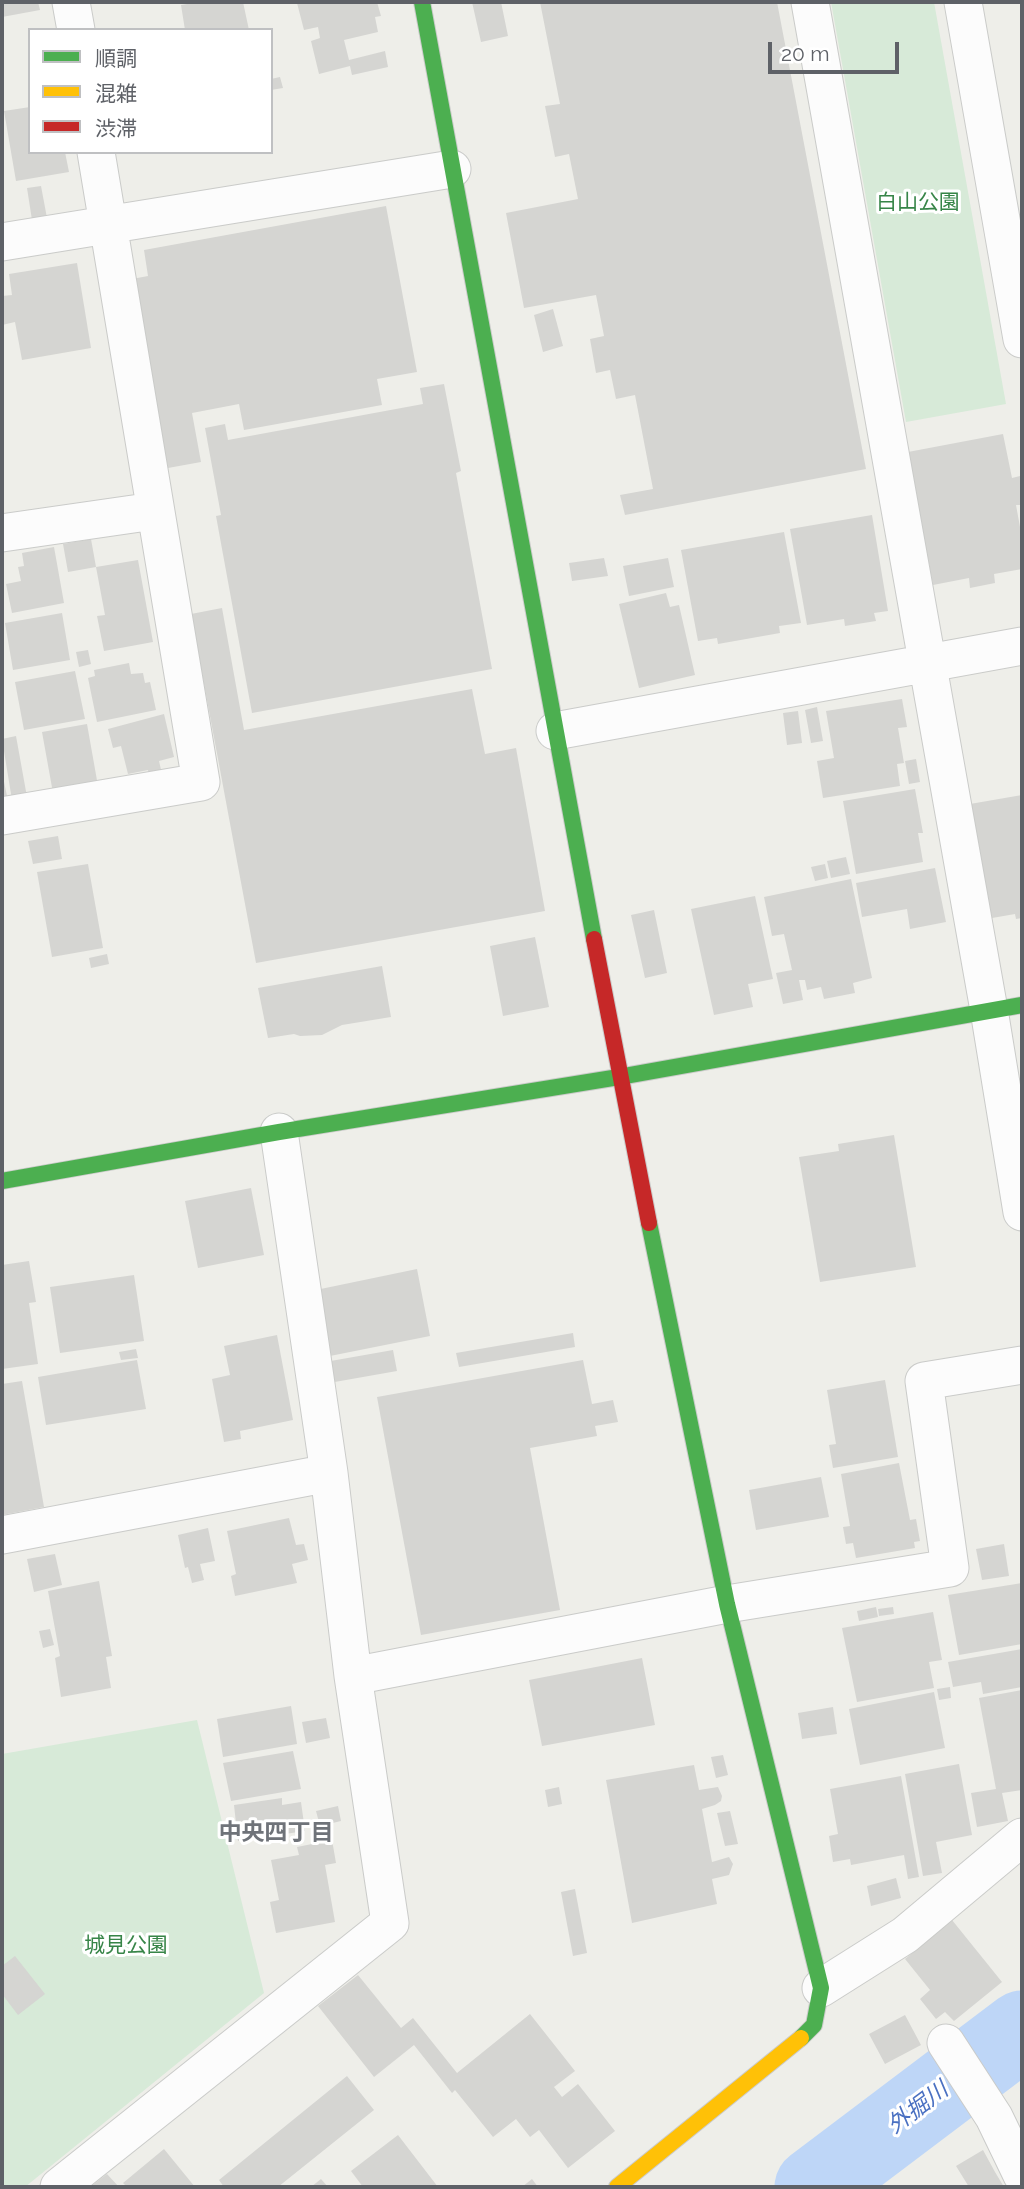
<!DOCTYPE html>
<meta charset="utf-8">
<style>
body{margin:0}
#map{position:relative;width:1024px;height:2189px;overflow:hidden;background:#eeeee9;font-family:Raleway,"Noto Sans JP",sans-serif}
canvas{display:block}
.frame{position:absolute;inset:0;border:4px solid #5e6167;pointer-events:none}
.legend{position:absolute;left:28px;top:28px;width:245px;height:126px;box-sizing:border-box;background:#fff;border:2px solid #bfc0c2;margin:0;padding:9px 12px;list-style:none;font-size:21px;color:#5e6167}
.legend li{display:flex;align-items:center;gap:14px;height:35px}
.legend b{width:35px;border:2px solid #bfc0c2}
.scale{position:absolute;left:768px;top:42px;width:131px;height:32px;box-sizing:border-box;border:4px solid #5e6167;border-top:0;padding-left:9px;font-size:21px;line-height:24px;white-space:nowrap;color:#5e6167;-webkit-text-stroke:5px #fff;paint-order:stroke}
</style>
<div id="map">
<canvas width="1024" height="2189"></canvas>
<div class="frame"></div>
<ul class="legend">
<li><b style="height:9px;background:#4caf50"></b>順調</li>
<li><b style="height:9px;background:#ffc107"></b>混雑</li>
<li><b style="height:9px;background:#c62828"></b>渋滞</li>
</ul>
<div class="scale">20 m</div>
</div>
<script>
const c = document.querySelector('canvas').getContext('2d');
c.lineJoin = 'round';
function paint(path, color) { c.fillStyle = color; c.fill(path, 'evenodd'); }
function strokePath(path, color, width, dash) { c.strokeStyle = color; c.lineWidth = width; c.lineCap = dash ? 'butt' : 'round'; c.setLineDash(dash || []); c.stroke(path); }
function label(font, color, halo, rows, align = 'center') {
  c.font = font + ' Raleway,"Noto Sans JP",sans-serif'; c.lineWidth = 6; c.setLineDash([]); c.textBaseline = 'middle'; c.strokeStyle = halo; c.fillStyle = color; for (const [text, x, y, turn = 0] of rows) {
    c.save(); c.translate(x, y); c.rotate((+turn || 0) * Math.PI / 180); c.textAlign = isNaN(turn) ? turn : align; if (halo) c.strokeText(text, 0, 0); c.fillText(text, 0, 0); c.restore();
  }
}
const green = new Path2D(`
 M831,2h103l72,402 -100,18z
 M197,1720l67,273 -239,194h-23v-433z`);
const river = new Path2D(`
 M814,2187l208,-157`);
const building = new Path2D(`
 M2,2h36l2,8 -38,7z
 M186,2h57l6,28h-64l-4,-25 6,-1z
 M302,2h75l4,14 -6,1 3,15 -34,8 5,20 36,-9 3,16 -36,8 -2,-9 -31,8 -8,-33 9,-3 -2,-11 -14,3 -7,-27z
 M472,2h29l7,34 -27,6z
 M540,2h237l89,467 -241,46 -5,-20 33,-6 -18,-94 -19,4 -6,-29 -14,3 -6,-34 14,-3 -8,-41 -72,13 -18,-95 72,-14 -9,-45 -14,3 -10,-51 15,-2z
 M280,77l3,11 -12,2v-11z
 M30,107v45h35l4,20 -53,9 -12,-70z
 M41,186l6,32 -15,2 -5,-32z
 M386,206l31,166 -40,7 5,26 -138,25 -5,-26 -47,9 9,49 -33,6 -36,-189 16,-3 -4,-26z
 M77,263l14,85 -69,12 -7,-38 -13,3v-29l10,-1 -3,-21z
 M553,309l10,37 -20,6 -9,-37z
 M444,384l17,87 -5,2 36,196 -240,44 -36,-197 5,-1 -16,-87 20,-4 3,16 195,-36 -3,-16z
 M1003,434l9,44 8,-2 2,9v20h-6l6,33v31l-28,5 1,9 -25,5 -1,-10 -36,7 -25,-133z
 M872,515l16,96 -14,2 2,8 -31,5 -1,-7 -37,6 -17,-96z
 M784,532l17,91 -22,3 1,7 -62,11 -1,-6 -19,3 -17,-91z
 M91,539l5,28 -28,5 -5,-28z
 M54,547l10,56 -52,10 -6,-29 15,-3 -3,-14 6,-1 -2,-13z
 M604,558l4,18 -36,5 -3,-18z
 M668,558l6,29 -45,9 -6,-30z
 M138,560l15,82 -49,9 -7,-35 8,-1 -9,-48z
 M666,593l4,14 9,-2 16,70 -56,13 -20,-84z
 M222,608l22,122 228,-41 13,65 31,-6 29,163 -289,52 -65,-349z
 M62,613l8,47 -57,10 -8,-47z
 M88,650l3,14 -12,3 -3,-15z
 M129,663l2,11 12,-1 2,10 5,-1 6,28 -59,12 -9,-44 7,-2 -1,-6z
 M75,671l10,48 -61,11 -9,-48z
 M902,699l5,28 -9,1 6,35 -7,1 3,22 -77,12 -6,-37 17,-3 -8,-47z
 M817,707l6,34 -12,2 -6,-33z
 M798,711l4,32 -15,2 -4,-32z
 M164,714l10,43 -15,4 3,13 -13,3 -1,-7 -20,4 -7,-28 -8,2 -5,-19z
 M87,724l11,62 -45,7 -11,-61z
 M16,736l11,61 -15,3 -10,-61z
 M916,759l4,23 -11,2 -4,-23z
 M2,772l5,24 -5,1z
 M915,789l8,44h-5l5,29 -67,12 -13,-73z
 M1022,795v123l-6,1 -1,-5 -23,4 -22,-114z
 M58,836l4,23 -29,5 -5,-23z
 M846,857l4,17 -19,4 -4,-17z
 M88,864l15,84 -51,9 -15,-85z
 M825,864l3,14 -13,3 -4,-14z
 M935,868l11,54 -36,7 -3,-20 -45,8 -6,-34z
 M851,879l21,99 -19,5 2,10 -31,6 -3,-12 -14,3 -2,-10h-6l4,20 -20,4 -7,-31 16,-3 -8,-36 -12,2 -8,-39z
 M755,896l18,83 -25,5 5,23 -39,8 -23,-106z
 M654,910l13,63 -22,5 -14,-63z
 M535,937l14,70 -46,9 -13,-70z
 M107,954l2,10 -18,4 -2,-10z
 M382,966l9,51 -49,8 -20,10 -22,1 -6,-2 -26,4 -10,-50z
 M894,1135l22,132 -96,15 -21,-125 40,-6 -1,-7z
 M251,1188l13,67 -66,13 -13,-67z
 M29,1261l7,41 -7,1 9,61 -36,5v-104z
 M417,1269l13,67 -105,21 -14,-66z
 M134,1275l10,66 -84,12 -10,-66z
 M573,1333l2,14 -116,20 -3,-14z
 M277,1335l16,85 -53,11 1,8 -17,3 -12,-63 18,-4 -6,-29z
 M136,1349l2,9 -17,2 -2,-8z
 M393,1350l4,21 -68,12 -4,-21z
 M137,1360l9,49 -100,16 -8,-48z
 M583,1360l9,44 21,-4 5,22 -23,4 2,10 -67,12 30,162 -139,25 -44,-238z
 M885,1380l13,77 -65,11 -4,-23 7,-1 -9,-54z
 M22,1381l22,126 -42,8v-131z
 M899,1463l11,57 6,-1 4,22 -6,1 1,6 -59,10 -3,-15 -7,1 -3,-17 7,-1 -9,-52z
 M821,1477l8,40 -73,13 -7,-40z
 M289,1518l7,27 8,-1 4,16 -16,4 5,19 -62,13 -4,-20 5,-2 -9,-43z
 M208,1528l7,33 -15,3 4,16 -12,3 -4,-16 -3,1 -7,-33z
 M1004,1544l5,32 -27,4 -6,-31z
 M55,1554l7,31 -28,7 -7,-33z
 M99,1581l13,75 -6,1 5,31 -50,9 -6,-39 5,-2 -12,-65z
 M1022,1583v61l-63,11 -11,-60z
 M876,1607l2,10 -19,4 -2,-10z
 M893,1607l1,7 -15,2 -1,-7z
 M933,1612l9,48 -13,2 5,26 -77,14 -15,-74z
 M50,1629l4,16 -11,3 -4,-17z
 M1022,1649v38l-39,7 -2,-12 -28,5 -5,-25z
 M642,1658l13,67 -113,21 -13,-66z
 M950,1687l1,11 -12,2 -2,-11z
 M1022,1690v100l-20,3 6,28 -31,6 -6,-34 25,-4 -17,-91z
 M934,1692l11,56 -85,17 -11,-56z
 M291,1706l6,38 -74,13 -6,-38z
 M833,1707l4,27 -35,5 -4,-26z
 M326,1718l4,20 -24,5 -4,-21z
 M293,1751l8,38 -70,12 -8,-38z
 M723,1755l5,20 -12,3 -5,-21z
 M959,1764l13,71 -36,7 6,31 -19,3 -18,-102z
 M694,1765l5,25 19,-3 4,9 -1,5 -6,4 -13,4 10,53 17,-5 4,7 -4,11 -17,4 5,25 -85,19 -26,-143z
 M901,1776l18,101 -11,2 -4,-24 -53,10 -1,-6 -17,3 -4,-26 9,-2 -8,-45z
 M559,1787l3,17 -14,3 -3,-17z
 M282,1798v7l19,-3 4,29 -67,10 -4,-36z
 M338,1806l3,15 -21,5 -4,-15z
 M730,1811l8,33 -13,2 -8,-33z
 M332,1840l4,23 -11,2 10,57 -59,11 -6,-31 9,-2 -8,-40 28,-5 -2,-8z
 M896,1878l5,20 -30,8 -4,-20z
 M575,1889l12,64 -14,3 -12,-64z
 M952,1920l50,62 -48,39 -9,-9 -9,7 -16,-20 10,-9 -25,-31z
 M15,1956l30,38 -27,21 -16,-21v-28z
 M358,1975l43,53 12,-10 44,55 73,-59 45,57 -21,16 8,10 16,-13 37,47 -47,37 -29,-38 -9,7 -14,-18 -23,18 -38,-47 -3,3 -38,-48 -40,32 -56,-71z
 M905,2015l16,30 -36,19 -16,-30z
 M347,2076l27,34 -96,77h-54l-5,-7z
 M398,2135l40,52h-75l-12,-16z
 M164,2149l31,38h-68l-4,-4z
 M983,2150l12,22 9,15h-35l-13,-21z
 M107,2174l12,13h-29z
 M321,2179l7,8h-17z
 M532,2179l6,8h-16z`);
const street = new Path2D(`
 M71,2l5,28
 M810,2l179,1008 33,202
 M963,2l59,337
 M2,242l450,-73
 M2,533l152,-22
 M555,731l467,-85
 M2,816l199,-34 -105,-630
 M2,1535l327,-62
 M353,1676l374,-72 223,-36 -26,-187 98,-16
 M821,1988l84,-53 117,-98
 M946,2043l48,74 28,58
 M59,2187l331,-264 -37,-247 -24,-203 -50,-341`);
const fast = new Path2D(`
 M422,2l172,937
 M2,1181l277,-49 340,-55 403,-72
 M649,1223l78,381 94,384 -7,37 -13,13`);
const slow = new Path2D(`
 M617,2187l184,-149`);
const jam = new Path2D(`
 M594,939l55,284`);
const parkNames = [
 ["白山公園",918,203],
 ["城見公園",126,1946]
];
const neighbourhoodNames = [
 ["中央四丁目",276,1833]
];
const waterNames = [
 ["外掘川",918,2108,-37]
];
paint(green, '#d7ead8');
strokePath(river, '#bed6f7', 79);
paint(building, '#d5d5d2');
strokePath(street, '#cacbc9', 39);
strokePath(fast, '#cbcbca', 18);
strokePath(slow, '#cbcbca', 18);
strokePath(jam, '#cbcbca', 18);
strokePath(street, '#fcfcfc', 37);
strokePath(fast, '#4caf50', 16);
strokePath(slow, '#ffc107', 16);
strokePath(jam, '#c62828', 16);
label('21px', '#378548', '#fff', parkNames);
label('bold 23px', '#6f7379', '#fff', neighbourhoodNames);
label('italic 23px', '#4b71c2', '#fff', waterNames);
</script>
